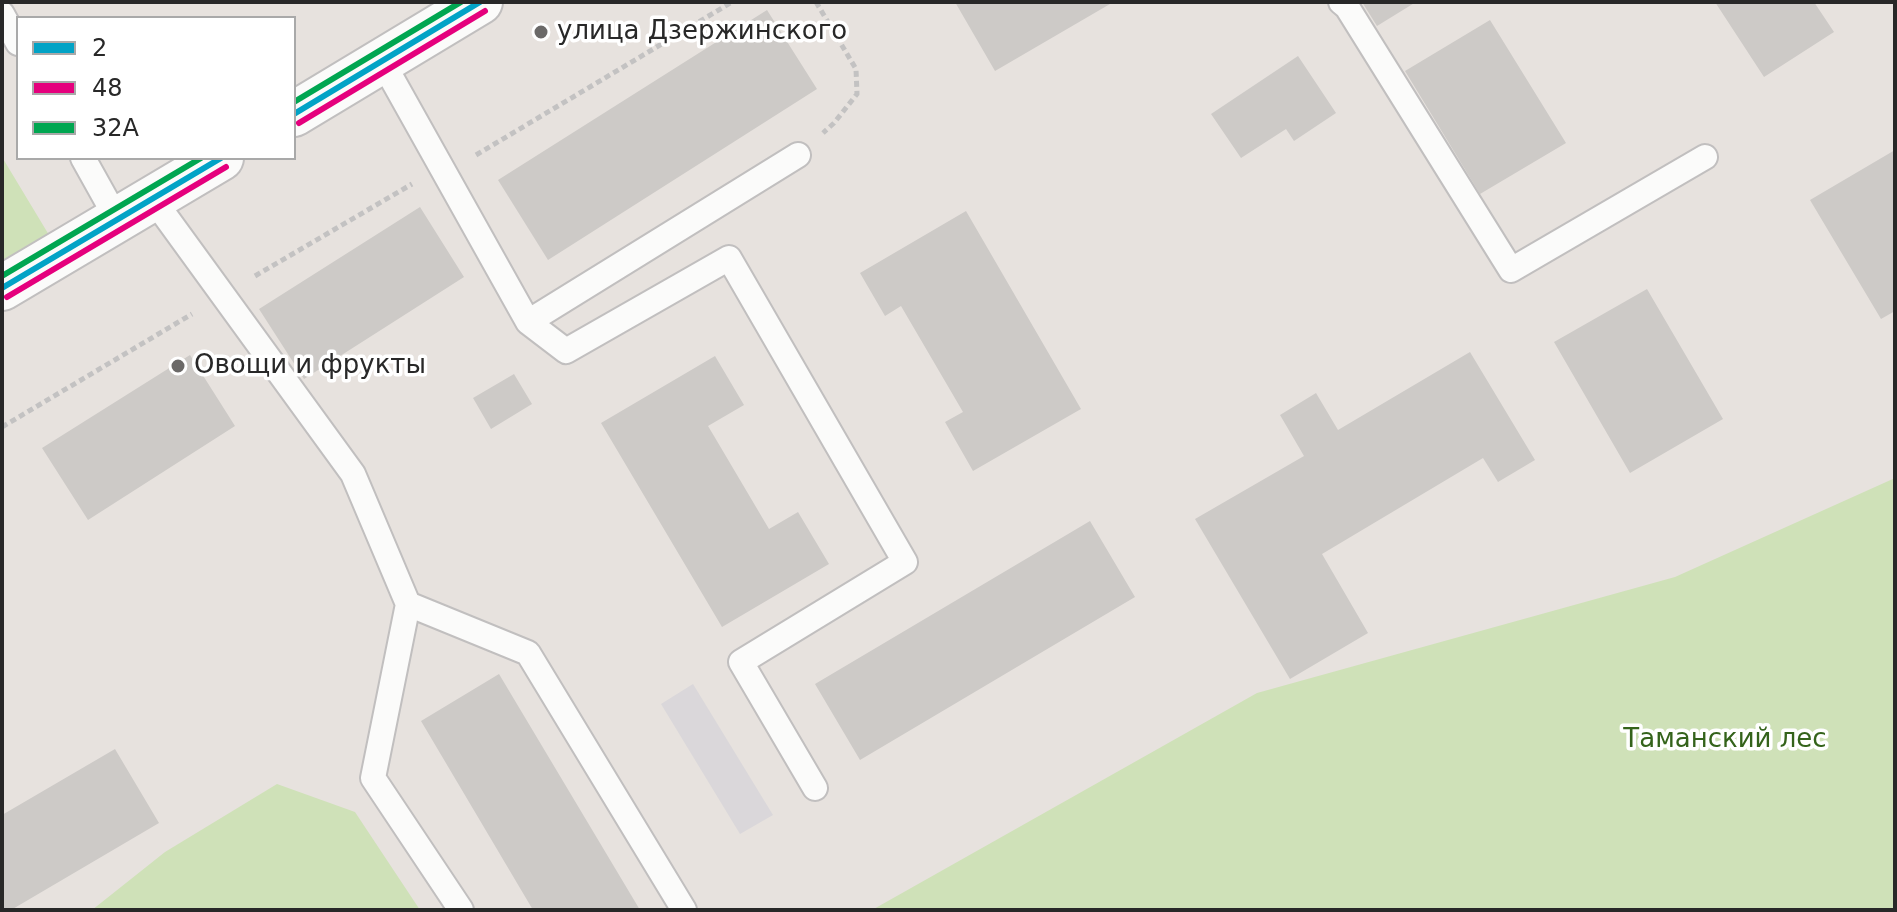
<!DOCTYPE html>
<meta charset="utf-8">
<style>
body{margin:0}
#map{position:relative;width:1897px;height:912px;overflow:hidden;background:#e7e2de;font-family:"DejaVu Sans",sans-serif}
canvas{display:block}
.frame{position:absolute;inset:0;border:4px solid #282828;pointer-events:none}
.legend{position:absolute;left:16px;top:16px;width:280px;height:144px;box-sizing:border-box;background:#fff;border:2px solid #a9a9a9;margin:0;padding:10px 14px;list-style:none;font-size:24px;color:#282828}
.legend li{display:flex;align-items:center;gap:16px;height:40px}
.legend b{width:40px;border:2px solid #a9a9a9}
</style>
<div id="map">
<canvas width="1897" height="912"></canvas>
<div class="frame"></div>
<ul class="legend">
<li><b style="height:10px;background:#02a3c6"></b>2</li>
<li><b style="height:10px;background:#e5007d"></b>48</li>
<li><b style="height:10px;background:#00a651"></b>32A</li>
</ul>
</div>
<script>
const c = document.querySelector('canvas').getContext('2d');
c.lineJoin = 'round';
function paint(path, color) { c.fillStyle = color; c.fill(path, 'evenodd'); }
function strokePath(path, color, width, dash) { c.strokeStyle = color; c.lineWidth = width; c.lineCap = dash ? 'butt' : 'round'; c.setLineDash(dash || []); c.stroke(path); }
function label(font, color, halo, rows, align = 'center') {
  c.font = font + ' "DejaVu Sans",sans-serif'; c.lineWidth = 7; c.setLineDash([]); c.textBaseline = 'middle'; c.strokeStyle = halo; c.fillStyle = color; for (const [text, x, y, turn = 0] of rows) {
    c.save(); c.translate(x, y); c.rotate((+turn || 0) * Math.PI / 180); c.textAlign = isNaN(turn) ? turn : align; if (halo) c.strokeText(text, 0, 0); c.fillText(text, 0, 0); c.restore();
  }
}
const industrial = new Path2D(`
 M693,684l80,131 -33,19 -79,-130z`);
const green = new Path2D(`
 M2,157l47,78 -47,28z
 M1895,478v432h-1023l385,-217 418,-116z
 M277,784l78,28 65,98h-328l73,-58z`);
const building = new Path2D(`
 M955,2h154l1,2 -115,67z
 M1362,2h54l-39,24z
 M1715,2h99l20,30 -70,45z
 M767,10l50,79 -269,171 -50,-80z
 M1490,20l76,123 -86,51 -75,-123z
 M1298,56l38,57 -42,28 -8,-12 -45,29 -30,-44z
 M1895,150v161l-14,8 -71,-119z
 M420,207l44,70 -160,102 -45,-70z
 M966,211l115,198 -108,62 -28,-49 18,-10 -62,-106 -16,10 -25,-43z
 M1647,289l76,130 -93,54 -76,-131z
 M1470,352l65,108 -37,22 -15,-24 -161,96 46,79 -78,46 -95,-160 109,-63 -24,-41 36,-22 22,37z
 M190,355l45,71 -147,94 -46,-72z
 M715,356l29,49 -36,21 6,10 55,93 29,-17 31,52 -107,63 -121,-204z
 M514,374l18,30 -41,25 -18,-31z
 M1090,521l45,76 -275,163 -45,-76z
 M499,674l141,236h-107l-112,-189z
 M115,749l44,74 -148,87h-9v-95z`);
const path = new Path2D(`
 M816,2l40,67 1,25 -23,29 -11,10
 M476,155l256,-153
 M255,276l157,-92
 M2,427l190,-113`);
const lane = new Path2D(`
 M1341,2l6,5 164,263 194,-113
 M2,14l16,29
 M382,61l146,261 270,-167
 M83,158l34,61
 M153,199l200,275 55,130 -35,174 88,132
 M528,322l38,29 163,-93 176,304 -164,100 74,126
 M408,604l120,49 156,257`);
const secondary = new Path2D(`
 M294,114l186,-112
 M2,288l219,-130`);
const bus1 = new Path2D(`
 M294,114l186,-112
 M2,288l219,-130`);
const bus2 = new Path2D(`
 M299,123l186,-112
 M7,297l219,-130`);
const bus3 = new Path2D(`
 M294,102l167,-100
 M2,276l199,-118`);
const markers = [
 [541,32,8,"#6b6968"],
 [178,366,8,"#6b6968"]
];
const poiNames = [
 ["улица Дзержинского",557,32],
 ["Овощи и фрукты",194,366]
];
const parkNames = [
 ["Таманский лес",1725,740]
];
paint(industrial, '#dad7da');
paint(green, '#cfe1b8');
paint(building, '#cdcac7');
strokePath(lane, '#c1bfbf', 28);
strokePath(secondary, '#c1bfbf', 48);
strokePath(path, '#c3c2c2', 5, [6, 4]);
strokePath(lane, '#fbfbfa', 24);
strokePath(secondary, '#fbfbfa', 44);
strokePath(bus1, '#02a3c6', 6);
strokePath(bus2, '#e5007d', 6);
strokePath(bus3, '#00a651', 6);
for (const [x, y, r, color] of markers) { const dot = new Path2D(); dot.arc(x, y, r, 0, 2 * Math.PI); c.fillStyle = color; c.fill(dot); strokePath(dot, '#fff', 3); }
label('26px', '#282828', '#fff', poiNames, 'left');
label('26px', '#34631b', '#fff', parkNames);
</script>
